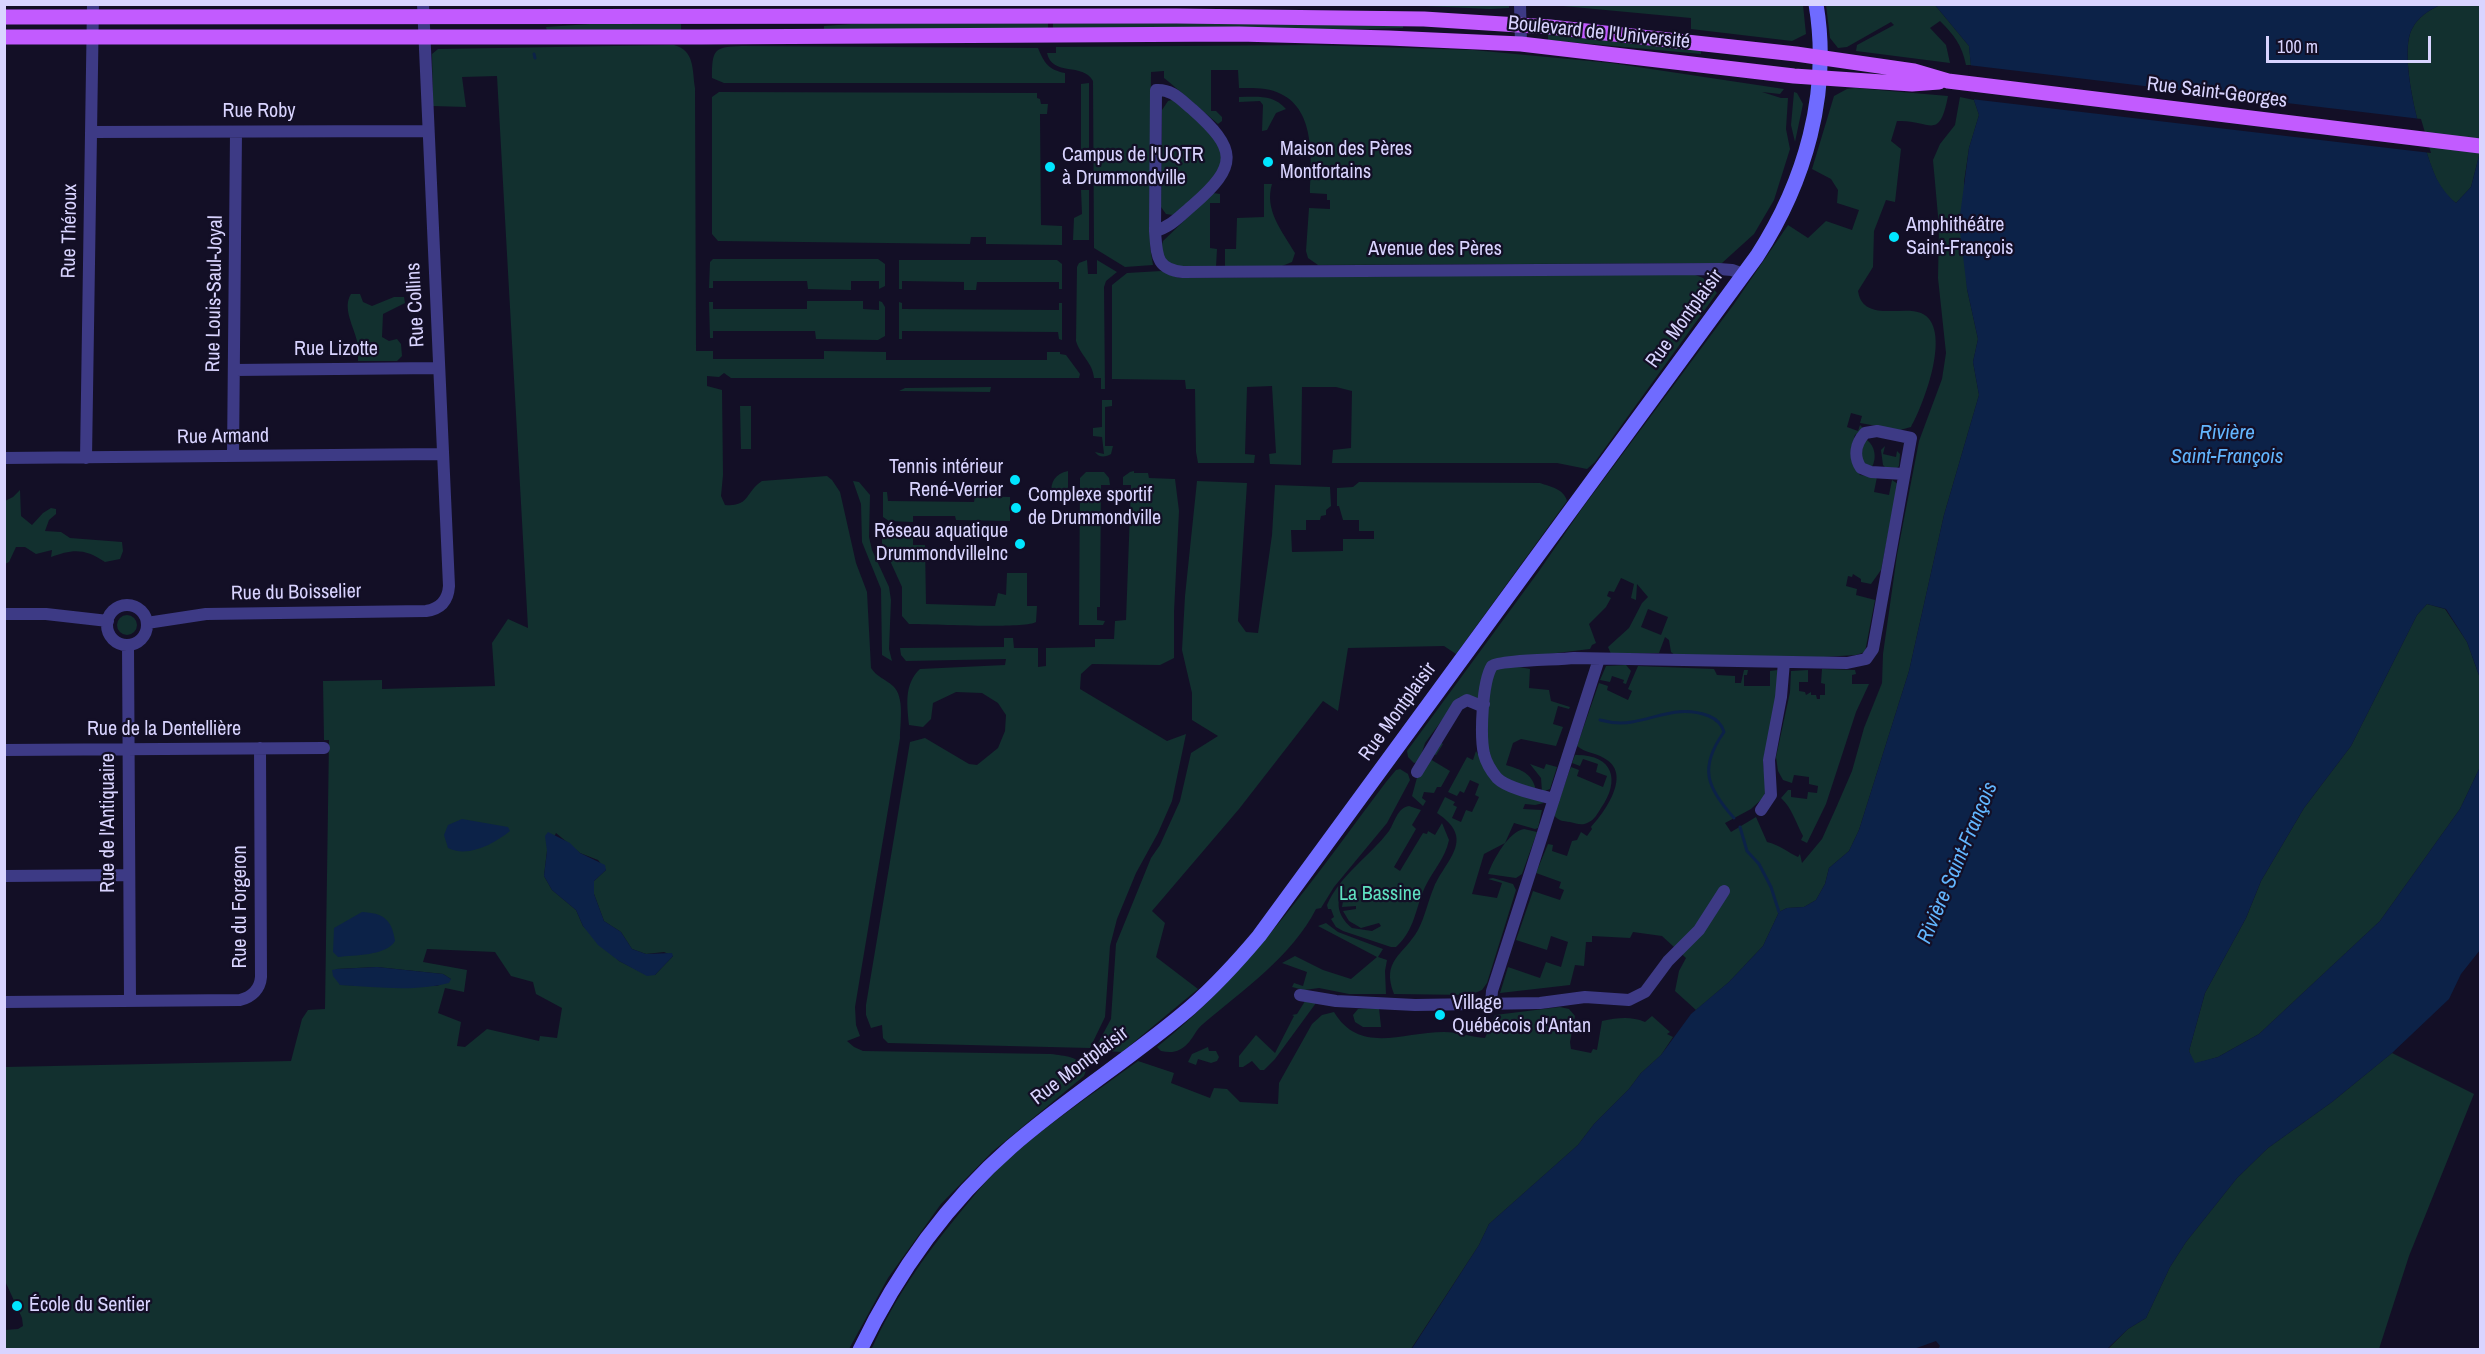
<!DOCTYPE html>
<meta charset="utf-8">
<style>
body{margin:0}
#map{position:relative;width:2485px;height:1354px;overflow:hidden;background:#130f26;font-family:"Archivo Narrow",sans-serif}
canvas{display:block}
.frame{position:absolute;inset:0;border:6px solid #d9d4ff;pointer-events:none}
.scale{position:absolute;left:2266px;top:36px;width:165px;height:27px;box-sizing:border-box;border:3px solid #d9d4ff;border-top:0;padding-left:8px;font-size:18px;line-height:21px;white-space:nowrap;color:#d9d4ff;-webkit-text-stroke:4px #130f26;paint-order:stroke}
</style>
<div id="map">
<canvas width="2485" height="1354"></canvas>
<div class="frame"></div>
<div class="scale">100 m</div>
</div>
<script>
const c = document.querySelector('canvas').getContext('2d');
c.lineJoin = 'round';
function paint(path, color) { c.fillStyle = color; c.fill(path, 'evenodd'); }
function strokePath(path, color, width, dash) { c.strokeStyle = color; c.lineWidth = width; c.lineCap = dash ? 'butt' : 'round'; c.setLineDash(dash || []); c.stroke(path); }
function label(font, color, halo, rows, align = 'center') {
  c.font = font + ' "Archivo Narrow",sans-serif'; c.lineWidth = 4.5; c.setLineDash([]); c.textBaseline = 'middle'; c.strokeStyle = halo; c.fillStyle = color; for (const [text, x, y, turn = 0] of rows) {
    c.save(); c.translate(x, y); c.rotate((+turn || 0) * Math.PI / 180); c.textAlign = isNaN(turn) ? turn : align; if (halo) c.strokeText(text, 0, 0); c.fillText(text, 0, 0); c.restore();
  }
}
const green = new Path2D(`
 M1404,5l105,-1v4l-19,1z
 M1552,5h251l3,29 -14,7 -101,-12v-11z
 M1826,5h109l34,41 2,19h-5c-4,-20 -12,-30 -26,-44l-10,7 16,17 4,18 -94,-12 1,-6 37,-20 -3,-3 -44,25 -9,1 -8,-10z
 M2440,5h40v147l-9,35 -15,16c-8,-6 -13,-12 -18,-21 -14,-29 -41,-125 -26,-153 6,-12 16,-18 28,-24z
 M1048,22v8h-224v-4l41,-3z
 M1053,22l350,2v4l-33,1 -317,1z
 M590,24h91v6l-134,1 -1,-4z
 M1548,34l153,17v3l-153,-14z
 M674,45c21,6 18,24 21,43l1,263h17v8h111v-8l62,1v8h161v-8h13v2l6,1 14,19 -1,4h-348l-7,-5 -5,4 -12,-1v10l15,4 1,85 -2,21 4,9c25,2 20,-13 37,-24l65,-5 5,4 8,12 16,71 11,29 4,76c6,9 14,11 22,18 12,11 7,37 7,52l-45,269 1,18 4,11 -13,5 7,6 9,4 188,3c14,2 28,2 35,16l-2,6 -92,76 -51,52 -53,74 -39,71h-844v-19l13,-1 5,-3 -1,-8 -17,-37v-214l286,-6 11,-42 6,-9 17,-1 4,-269h-5l-1,-59 59,-1v9l113,-3 -3,-43 16,-24 20,9 -31,-552 -35,1 4,30 -33,-1 -1,-52 6,-5zM556,833l24,20 18,7 8,10 -12,11v13l10,27 17,11 11,17 14,5 18,-2 9,4 -18,19h-8l-28,-14 -36,-35 -7,-16 -24,-20 -8,-14 3,-25zM427,949l68,3 16,24 22,6 3,12 26,14 -5,30 -17,-2 -1,5 -52,-12 -22,18 -8,-1 4,-24 -23,-9 7,-25 19,4 3,-22 -44,-8zM377,967l66,7 8,5 -14,7 -97,-1 -3,-16z
 M1312,45l161,5 138,13 173,26 -4,5 -18,-2 19,6h7l-2,31 4,20 -16,51 -20,34 -32,29 -404,2 -10,-7 -2,-7 3,-43 21,1v-9h-3v-6l-17,-1c1,-32 6,-82 -29,-99 -13,-7 -28,-6 -42,-6l-1,-18h-27v41h5l6,6v4l-4,3 -49,-42 -5,-4v-7l-13,1 -1,175 3,18 -28,2 -31,-19 -1,-167c-10,-19 -41,-4 -46,-28h9v-6z
 M742,46l296,2c6,15 11,22 27,25v10h-341l-12,-5c0,-29 2,-31 30,-32z
 M1089,83v71h-8v-70z
 M1855,88l93,8c-9,47 -18,23 -51,25l-6,20 10,8 -6,53 -9,-2 -12,31 -1,36 -15,24c5,32 45,14 63,22 33,14 2,93 -10,114l-11,3 -40,-7 2,-7 -11,-3 -4,14 11,4 2,-6 4,4 -9,6c-5,15 -5,26 5,40l17,2 -3,15 15,3 3,-15 6,4 -17,86 -10,14 -10,-2v-3l-8,-5 -1,3 -4,-1 -2,10 11,3 -1,6 19,5 -10,52 -9,3 -32,2 -148,-1 -5,-4 -2,-12 -4,-3 -6,16 -48,1 -3,-7 21,-19 13,-25 6,-6 -11,-13 -1,16 -5,-2 3,-14 -13,-6 -7,14 -5,-1 -2,5 4,2 -5,9 -17,17 7,19 -4,2 -2,4 -92,11 -16,39 -23,-2 -34,46 -6,19 -5,1 -6,-6 -1,-6 132,-180 42,-61 153,-206 54,-79 20,13 18,-17 26,9 7,-20 -22,-7 1,-13 -7,-11 -19,-10 22,-73 13,-7zM1648,609l20,8 -7,18 -20,-8z
 M719,92l318,1v5l3,1 1,5h7l-1,10h-7l1,111 21,1v19l-76,-1v-7h-15l-1,7 -252,-3 -6,-7v-137z
 M1794,92l3,1 6,11 -8,38 -4,-17z
 M1239,97c18,0 34,-3 47,12l-10,4 -9,17 -5,1 1,-26 -3,-4 -21,1z
 M1960,97l14,3 5,15 -10,33 -5,34 3,107 11,50 -5,23 6,33 -35,120 -35,156 -50,159 -10,21 -20,17 -4,16 -9,16 -12,7 -17,1 -8,4 -16,34 -34,36 -33,28 -21,-19 4,-20 7,-13 -24,-22 -29,-4 -3,6 -38,-2v6h-6l-2,24 -9,-1 -5,20 -70,8 8,-26 32,11 6,-16 15,5 7,-25 -17,-6 -4,14 -31,-10 17,-49 27,9 4,-10 -5,-2 2,-6 -25,-9 12,-29 5,1 -1,6 15,5 5,-15 5,-1 4,-8 6,4 5,-7 -1,-2c13,-14 40,-51 16,-67 -9,-7 -22,-7 -30,-14l22,-63 9,3 -1,4 21,10 4,-9 -4,-2 10,-23 76,3 3,6 18,1v7h6l3,-13h4l-1,5h-3v11h26v-15l8,-1 -3,38 -12,54 3,26 -2,9 -13,12 -26,14 6,9 25,-15 11,25c13,3 20,10 31,15l2,-3 2,9 20,-24 14,-31 16,-37 12,-43 18,-45 1,-29 14,-99 22,-114 23,-62 4,-26 -8,-75 1,-51 -6,-67 7,-16 15,-19z
 M1172,100l4,1c12,11 30,23 39,36 22,35 -19,59 -42,78l-7,-1 -5,-7 1,-97 6,-9z
 M1264,184h8c-8,26 10,47 23,69l-3,9 -10,4 -57,1v-18h11l1,-31 27,-1z
 M1081,190h8v50h-16l1,-22 8,-4z
 M1213,193l7,1v9h-10v45l7,1 -1,18 -38,1 -13,-7 -4,-13 2,-7z
 M713,259h165l7,5v22l-6,3v-8h-28v9l-43,-1 -1,-8h-94v7h-4l1,-26z
 M899,260h158l5,4v25h-3v-7h-82l-1,8h-12v-8l-62,-1v8h-3z
 M1087,260l1,14h9v-14l20,12 -11,9 -2,6 1,102h-4v-11h-7c-1,-15 -14,-23 -18,-37l1,-74 2,-4z
 M1161,271l18,7 514,-4 10,4 14,15 -122,169 -8,7 -30,-6h-225l1,-13 18,-2 1,-57 -16,-4h-34l-1,78 -31,-1 -1,-10 7,-1 -4,-67 -25,1 -2,67 10,1 -1,8h-56l-2,-11 -1,-63h-9l-1,-9 -73,-1v-94l15,-12z
 M351,294h9l3,8 9,4 22,-9h10l1,6 -22,11 -1,23 7,4 8,-2 4,5 1,12 -5,5h-39c0,-6 0,-13 -1,-20 -3,-14 -15,-33 -6,-47z
 M807,301h56v8l16,1v-9l3,1 3,5v29l-7,4 -62,-1 -1,-8h-102v7h-3l-1,-36h4v7h94z
 M899,302l3,1v6l157,1v-7h3v37l-3,-1 -1,-7 -156,-1v8h-3z
 M991,387l-1,5 -91,-1 6,-3z
 M1102,400h10v6l-7,1v39h8l-2,8c-5,3 -12,4 -16,-2l9,2 -2,-17 -9,-1v-8l9,-1z
 M740,406h11v43h-10z
 M1867,440c8,6 10,18 5,27l-11,-4 2,-21z
 M1885,446l-2,8 13,3 1,-6 3,3 -1,12 -2,2h-11l-3,-3 -2,-15z
 M1068,471v23h-17c0,-13 4,-20 17,-23z
 M1134,471v2h14l1,5 26,1 4,32 -5,101v46l-14,7 -68,-1 -11,10 -1,15 87,52 19,-7 -14,67 -14,32 -22,40 -19,46 -7,27 -5,71 -15,31 -202,-5 -5,-5 -1,-13 -11,3 -5,-13v-10l44,-263 15,-4 44,26 8,1 21,-17 7,-17 1,-16 -8,-12 -16,-10 -26,-1 -23,11 -2,16 -8,8 -14,-2c-2,-21 -5,-41 11,-56l85,-4 1,-6 -100,2 -5,-6 -1,-7 104,-1v-9h9l1,10h24v19l8,-1v-18l49,-1v-8h19l1,-18 11,-1 5,-135h-8v-8l7,-5z
 M1086,472h18l5,6 1,7h-9l-1,122h-3v13l8,1 -2,4h-24l1,-147z
 M853,481l6,1 11,13 -1,42 3,13 17,37 2,13 -2,49 3,12 -10,-6 -1,-66 -19,-47 -1,-38z
 M1197,481l50,2 -9,138 8,11 12,1 14,-98 3,-50 55,2 1,19 -5,4v5l-5,1 -1,4h-14v10h-15l1,22 51,-1v-12h31v-8h-15v-11h-16l-4,-14h-2v-18l16,-1 6,-5 181,1c11,4 24,6 27,18l-111,153 -12,-8 -96,2 -10,63 -15,-10 -84,108 -87,102 13,12 -9,34 42,32 -76,63 -18,-1 -8,-4 15,-28 5,-75 35,-86 9,-13 20,-44 11,-48 27,-17 -26,-16v-27l-10,-43 3,-54z
 M20,490l1,26 11,9 11,-12 8,-5 5,1v5l-7,6 -4,11 16,1 9,6 52,4 1,9 -3,8 -15,3c-20,-14 -33,-13 -54,-5l1,-7 -16,4 -11,-7h-9l-7,15 -4,2v-63l8,-4z
 M883,492h4l1,9 86,1 1,-6 35,1v24l-54,-1 -1,-4h-42v6l-24,-1 -6,-4z
 M913,530v15h12l1,59 69,2 3,-13 8,2 1,-22h20v33h10l-1,16c-11,7 -108,2 -127,2l-7,-8v-29l-20,-44v-10l7,-3z
 M2427,604l18,5 22,33 13,36v89l-20,42 -80,112 -121,113 -41,23 -24,7 -5,-13 16,-58 41,-75 15,-37 43,-73 47,-62 66,-131z
 M117 625a10 10 0 1 1 20 0a10 10 0 1 1-20 0Z
 M1626,665l5,6 -5,13 -3,-1 1,-3 -12,-4 -2,6 -10,-2 6,-14z
 M1514,666l16,3 -1,19 20,2 2,11 19,6 -1,2 -11,-3 -5,18 10,3 -7,19 -35,-7 -8,4 -7,22c16,5 26,8 30,25 -10,-4 -27,-6 -35,-12 -24,-21 -12,-80 -8,-108z
 M1822,669l33,1 1,4 -4,1v9h17l-13,28 -30,92 -19,39 -6,-3 2,-4c-7,-13 -11,-28 -22,-38l7,-8h3v7l16,2 1,-7 9,1 1,-7 -9,-2v-7l-15,-2 -2,8 -9,-3 -5,-9 -2,-14 14,-65 1,-21 17,-1v12h-9v9l6,1 1,3 5,-3v3h5l1,4h3v-4h5v-11l-4,-1z
 M1440,742l3,2 -7,11 -3,-1 -3,5 20,12 -9,16h-4l-3,6 -10,-1 -2,6 4,3 -3,5 -11,-10 6,-22z
 M1476,751l13,21 55,31 -9,2 -10,-1 -2,5 19,1 -4,18 -3,1 -21,-6 -9,20 -21,11 -12,40 25,4 5,-15 -14,-4 5,-1 20,6 3,6 -29,93 -5,7 -12,5 -76,-1c-13,-34 9,-38 24,-64 7,-13 10,-29 16,-43 13,-29 42,-48 3,-74l8,-16 10,5 -2,3 4,2 -5,11 9,4 5,-12 6,2 7,-15 -4,-2 4,-11 -9,-4 -6,13 -4,-2 -3,5 -9,-4 19,-35 6,3z
 M1575,755c38,-1 46,25 26,53 -3,5 -7,12 -12,14 -6,4 -12,2 -19,0 -7,-1 -12,-1 -16,-7l16,-46 1,-2 8,3 -2,6 26,11 4,-11 -11,-4 2,-8 -15,-5 -3,7 -8,-3z
 M1530,764l14,5 2,-5 11,3 -7,22 -8,3 -1,-14z
 M1400,769l8,5 2,6 -23,43 -53,64 -13,21 -5,1c-23,46 -74,82 -113,115 -10,8 -10,19 -24,26 -6,3 -12,2 -18,1l-4,-4c92,-73 159,-172 229,-265l10,-12z
 M1409,806l12,4 -9,15 4,4 -22,38 6,4 23,-38 4,1 1,-3 7,4 7,-12 7,17c-4,19 -16,30 -24,47 -10,22 -10,43 -29,60h-5l-48,-16 -7,-4 -5,-8 3,-2 -3,-8h-3l-1,-4c13,-30 43,-49 62,-74 6,-9 8,-23 20,-25zM1341,894l3,1 -2,12 14,-1v3l-13,2 6,10 12,7 18,-5 2,3 -9,5 -20,-3c-11,-9 -17,-21 -11,-34z
 M1524,829l13,3 -15,42 -6,4 -28,-4c5,-14 21,-43 36,-45z
 M1326,923l12,9 45,17 -5,8 9,3 -2,11 1,23h-37l-30,-6 -15,2 -12,-3 2,-4 9,3 4,-14 -25,-9 13,-7 28,14 28,9 26,-22 -59,-31z
 M1307,998l9,5 -41,56 -11,11h-4l-8,-9 -9,6h-4v-11l17,-21 19,18 19,-37 -2,-1 5,-1z
 M1560,1007l9,2 6,7 -5,26 1,7 20,4 2,-4 4,1 5,-29c16,-3 28,-5 43,1l7,-6 18,16 -3,2 6,3 -12,18 -20,18 -12,16 -35,35 -16,21 -89,79 -10,21 -68,104 -540,1c24,-52 51,-91 87,-135 14,-17 29,-36 45,-51 41,-38 90,-70 135,-103l36,12 -3,10 39,15 4,-10 13,1 13,13 38,2 1,-21 33,-59 10,-9 12,-3c26,43 68,20 110,20 14,0 28,5 41,6l10,-23z
 M1379,1008l2,19h-18l-8,-5 -2,-7 5,-6z
 M1208,1047l1,4h7l3,6 -2,4 -6,2 -13,-4 -2,6 -8,-3 4,-8z
 M2392,1053l82,41 -65,162 -30,93 -272,1 21,-21 18,-11 24,-51 16,-25 51,-64 31,-30 64,-46z`);
const water = new Path2D(`
 M1935,5h505c-12,6 -22,12 -28,24 -15,28 12,124 26,152 5,9 10,15 18,22l15,-16 9,-35v526l-13,-36 -21,-33 -19,-5 -10,11 -66,131 -47,62 -43,73 -15,37 -41,75 -16,58 6,12 23,-6 41,-23 121,-113 80,-112 20,-42v183l-19,24 -12,25 -57,54 -60,49 -64,46 -31,30 -51,64 -16,25 -24,51 -18,11 -21,20h-169l2,-3 -4,-5 -25,9h-500l68,-105 10,-21 89,-79 16,-21 35,-35 12,-16 20,-18 30,-41 38,-32 34,-36 16,-34 8,-4 17,-1 12,-7 9,-16 4,-16 20,-17 10,-21 50,-159 35,-156 35,-120 -6,-33 5,-23 -11,-50 -8,-66 10,-75 10,-33 -5,-15 -5,-54z
 M462,819l46,8 2,4c-16,13 -42,27 -62,17l-4,-13 4,-10z
 M548,832l22,11 10,10 25,12 1,5 -12,11v13l10,27 17,11 11,17 14,5 26,-1 1,3 -18,19 -8,1 -28,-15 -21,-16 -15,-19 -7,-16 -24,-20 -8,-14 3,-25 -2,-15z
 M362,912c21,1 30,7 33,29 -9,15 -41,14 -57,16l-5,-5 1,-24z
 M377,967l66,7 8,5 -2,4c-34,9 -74,4 -109,2l-7,-9 -1,-6 5,-1z`);
const pier = new Path2D(`
 M1968,65l453,54 10,34 -460,-54z`);
const stream = new Path2D(`
 M534,54l1,4
 M1600,720c11,3 20,4 32,2 28,-5 48,-17 77,-6 7,3 13,9 15,16 -25,35 -18,55 10,86
 M1740,827l7,24 12,13 12,23 8,25`);
const street = new Path2D(`
 M1520,4l1,40
 M1156,90c16,-1 24,9 36,19 45,40 47,56 1,96 -12,10 -22,22 -38,26z
 M91,132l337,-1
 M1155,231c2,23 0,38 28,41l536,-3 13,1 11,4
 M234,370l204,-2
 M233,456l3,-324
 M4,458l438,-4
 M86,458l7,-454
 M107 625a20 20 0 1 1 40 0a20 20 0 1 1-40 0Z
 M4,614h42l62,7
 M147,623l59,-9 220,-3c14,-2 22,-10 23,-25l-26,-582
 M128,645l2,356
 M4,750l320,-2
 M1417,772l41,-67 9,-5 12,5 5,-1
 M1554,799c-15,-4 -46,-10 -57,-21 -5,-6 -11,-16 -13,-24 -4,-18 -2,-72 8,-88 8,-6 66,-6 82,-8l273,5 19,-4 7,-10 4,-22 34,-189 -34,-7 -12,2c-9,10 -12,23 -4,35l10,4 33,2
 M1761,810l10,-15 -2,-35 12,-63 3,-35
 M4,876l125,-1
 M1300,995l36,6 79,4 125,-2 45,-6 44,3 16,-8 23,-31 31,-31 25,-39
 M4,1002l236,-2c12,-3 20,-11 21,-23l-1,-229
 M1491,1004l1,-13 107,-332`);
const secondary = new Path2D(`
 M860,1350c37,-77 86,-146 151,-203 57,-50 122,-90 179,-139 25,-22 48,-47 69,-72l498,-680c48,-74 74,-163 59,-252`);
const primary = new Path2D(`
 M4,17l1172,-1 248,3 126,8 246,27 118,17 34,10 532,65
 M4,37h697l538,-3 150,4 132,6 273,32 118,8 27,-2`);
const markers = [
 [1268,162,6,"#00e5ff"],
 [1050,167,6,"#00e5ff"],
 [1894,237,6,"#00e5ff"],
 [1015,480,6,"#00e5ff"],
 [1016,508,6,"#00e5ff"],
 [1020,544,6,"#00e5ff"],
 [1440,1015,6,"#00e5ff"],
 [17,1306,6,"#00e5ff"]
];
const streetNames = [
 ["Boulevard de l'Université",1599,33,6],
 ["Rue Saint-Georges",2217,93,7],
 ["Rue Roby",259,112],
 ["Rue Théroux",70,231,-89],
 ["Avenue des Pères",1435,250],
 ["Rue Louis-Saul-Joyal",215,294,-89],
 ["Rue Collins",416,305,-93],
 ["Rue Montplaisir",1685,319,-54],
 ["Rue Lizotte",336,350],
 ["Rue Armand",223,437,-1],
 ["Rue du Boisselier",296,593,-1],
 ["Rue Montplaisir",1398,712,-54],
 ["Rue de la Dentellière",164,730],
 ["Rue de l'Antiquaire",109,823,-90],
 ["Rue du Forgeron",241,907,-90],
 ["Rue Montplaisir",1080,1066,-37]
];
const poiNames = [
 ["Maison des Pères",1280,150],
 ["Montfortains",1280,173],
 ["Campus de l'UQTR",1062,156],
 ["à Drummondville",1062,179],
 ["Amphithéâtre",1906,226],
 ["Saint-François",1906,249],
 ["Tennis intérieur",1003,468,"right"],
 ["René-Verrier",1003,491,"right"],
 ["Complexe sportif",1028,496],
 ["de Drummondville",1028,519],
 ["Réseau aquatique",1008,532,"right"],
 ["DrummondvilleInc",1008,555,"right"],
 ["Village",1452,1004],
 ["Québécois d'Antan",1452,1027],
 ["École du Sentier",29,1306]
];
const parkNames = [
 ["La Bassine",1380,895]
];
const waterNames = [
 ["Rivière",2227,433],
 ["Saint-François",2227,457],
 ["Rivière Saint-François",1958,863,-67]
];
paint(green, '#12302f');
paint(water, '#0c2248');
paint(pier, '#130f26');
strokePath(stream, '#0c2248', 3);
strokePath(street, '#3d3a85', 12);
strokePath(secondary, '#6f6bff', 15);
strokePath(primary, '#c25bff', 15);
for (const [x, y, r, color] of markers) { const dot = new Path2D(); dot.arc(x, y, r, 0, 2 * Math.PI); c.fillStyle = color; c.fill(dot); strokePath(dot, '#130f26', 2); }
label('20px', '#d9d4ff', '#130f26', streetNames);
label('20px', '#d9d4ff', '#130f26', poiNames, 'left');
label('20px', '#5fe0c0', '#130f26', parkNames);
label('italic 21px', '#62b6ff', '#130f26', waterNames);
</script>
